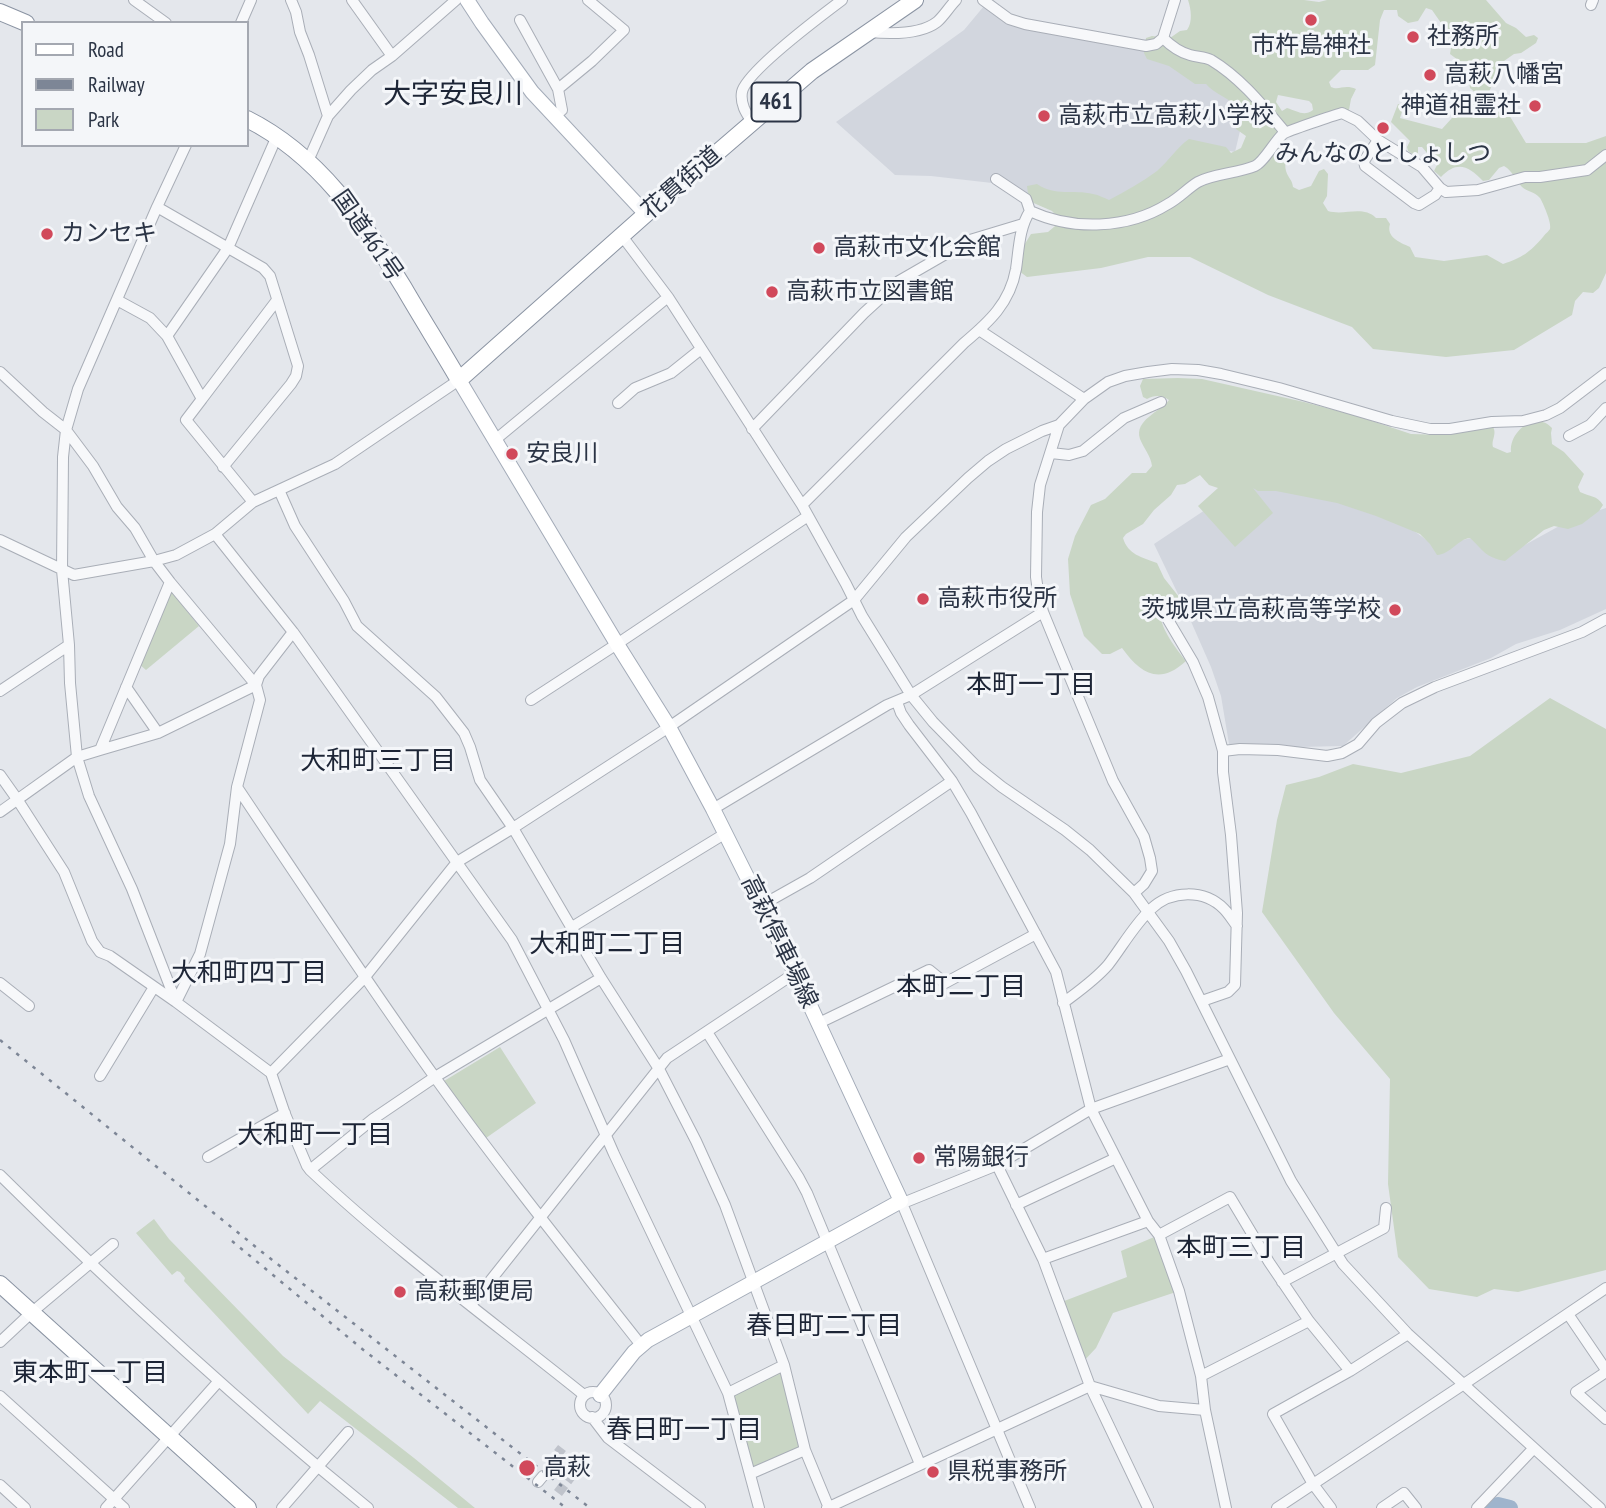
<!DOCTYPE html>
<meta charset="utf-8">
<style>
body{margin:0}
#map{position:relative;width:1606px;height:1508px;overflow:hidden;background:#e4e7ec;font-family:"PT Sans Narrow",sans-serif}
canvas{display:block}
.legend{position:absolute;left:21px;top:21px;width:228px;height:126px;box-sizing:border-box;background:#f4f6f9;border:2px solid #a4a8b1;margin:0;padding:9px 12px;list-style:none;font-size:21px;color:#2b3445}
.legend li{display:flex;align-items:center;gap:14px;height:35px}
.legend b{width:35px;border:2px solid #a4a8b1}
</style>
<div id="map">
<canvas width="1606" height="1508"></canvas>
<ul class="legend">
<li><b style="height:9px;background:#fff"></b>Road</li>
<li><b style="height:9px;background:#7d8696"></b>Railway</li>
<li><b style="height:19px;background:#c9d6c5"></b>Park</li>
</ul>
</div>
<script>
const c = document.querySelector('canvas').getContext('2d');
c.lineJoin = 'round';
function paint(path, color) { c.fillStyle = color; c.fill(path, 'evenodd'); }
function strokePath(path, color, width, dash) { c.strokeStyle = color; c.lineWidth = width; c.lineCap = dash ? 'butt' : 'round'; c.setLineDash(dash || []); c.stroke(path); }
function label(font, color, halo, rows, align = 'center') {
  c.font = font + ' "PT Sans Narrow","Noto Sans JP",sans-serif'; c.lineWidth = 6; c.setLineDash([]); c.textBaseline = 'middle'; c.strokeStyle = halo; c.fillStyle = color; for (const [text, x, y, turn = 0] of rows) {
    c.save(); c.translate(x, y); c.rotate((+turn || 0) * Math.PI / 180); c.textAlign = isNaN(turn) ? turn : align; if (halo) c.strokeText(text, 0, 0); c.fillText(text, 0, 0); c.restore();
  }
}
const built = new Path2D(`
 M984,6l12,10 32,11 131,25 86,58 -10,42 -47,-8 -40,52 -94,13 -62,-26 -61,-7 -36,-1 -59,-53 128,-92z
 M1259,474l123,34 53,38 45,-10 43,10 49,-27 34,-11v101l-46,21 -44,14 -25,14 -74,29 -20,11 -54,48 -45,1 -69,-3 -8,-48 -10,-29 -22,-50 -35,-73z`);
const green = new Path2D(`
 M1188,0h116l15,2 8,-2h159l20,23 10,5 10,9 8,-2 4,3 -2,5 -15,10 -7,1 -10,7v5l-9,12 -8,19h-7l-10,-9 -4,-22 -16,-12 2,-12 -4,-9 -16,-23 -6,-2 -8,13 -10,2 -10,-7 -1,-6h-13l-4,10 -5,45 -7,5h-27l-12,12 2,5c8,4 13,-3 25,2l-5,10 -2,11 -56,16 -10,15 5,5c-1,7 -4,17 -2,25 2,7 6,8 7,16l6,3 12,-4 8,-15 5,-2 4,5 -1,22 -4,7 5,8c16,5 35,-6 48,7h10l4,6c-4,13 9,18 20,23l5,10 29,4 43,-6 16,9c19,-6 27,-12 40,-27 1,-2 6,-6 7,-8 2,-6 -7,-26 -10,-31 -6,-7 -13,-6 -18,-11 -7,-7 -9,-16 -18,-21l-5,2 -10,12 -6,1c-14,-15 -26,-21 -42,-4l-7,-6 3,-6 -15,-18h-4v8l-3,1 -7,-5 -1,-4 3,-6 -19,-19 7,-18 6,1 -4,13 42,11 28,-31 33,7 23,38h60l20,-7v137l-7,15 -6,5 -10,-1 -8,9 -3,14 -58,35 -68,7 -73,-8 -21,-22 -84,-32 -78,-38h-42l-47,11 -74,9 -8,-6 4,-24 8,-13 17,-2 13,-11 -9,-10 -23,-10 -2,-15 10,-2c19,13 36,5 56,10 6,1 11,4 16,6 17,-9 33,-18 48,-29 12,-10 19,-23 32,-32l37,8 5,6 10,-5 5,-12 -10,-7 3,-19c-7,-12 -24,-15 -33,-26h-11l-26,-18 -22,-7 -3,-6 2,-15 6,-2 18,2 10,-7 7,-1c6,-8 4,-21 1,-30zM1278,95l31,6 3,3 1,6c-9,7 -16,1 -26,-2l-5,3 -6,-9z
 M1178,378l24,1 102,23 53,14 54,18 32,1 22,-3 11,-5 16,-2c6,9 -1,14 1,22l14,6 4,-1c-2,-21 25,-42 41,-24l-1,5 1,11 12,8 20,22 -6,13 2,5c10,5 17,3 23,13l-4,6 -17,13 -14,5 -14,-3 -10,4 -39,31c-20,-4 -21,-10 -35,-23 -12,1 -19,16 -33,17l-7,-11 -10,-10 -44,-18 -39,-13 -61,-12h-18l-5,-3 20,25 -38,34 -37,-41 20,-18 -9,-3 -9,-10 -15,9 -8,1 -6,10 -17,15 -11,14 -17,10 -3,4c5,17 19,19 34,25l7,15 19,24 -1,7 -5,5 -16,1c-1,13 16,35 25,46 -27,25 -46,12 -64,-13l-12,6h-8l-18,-18 -14,-42 -2,-35 7,-23 16,-31 14,-6 27,-26h14l6,-7c-1,-10 -8,-17 -12,-27 -6,-19 20,-27 29,-39 -7,-5 -15,-5 -22,-1l-4,-2 -3,-11 3,-7z
 M171,591l28,35 -53,44 -7,-6z
 M1550,698l56,31v541l-88,22 -24,-3 -17,8 -48,-8 -31,-32 -10,-73 2,-105 -56,-66 -72,-101 15,-92 9,-35 33,-8 34,-13 48,9 69,-17z
 M500,1047l36,56 -50,35 -42,-57z
 M154,1219l15,20 114,117 131,102 61,50h-17l-138,-107 -12,13 -124,-133 1,-3 -5,-6 -3,-1 -5,4 -36,-42z
 M1159,1235l20,56 -66,22 -17,35 -14,15 -23,-60 68,-26 -6,-26z
 M784,1365l21,85 -55,24 -22,-81z`);
const river = new Path2D(`
 M1487,1508l11,-3 12,3`);
const minorTunnel = new Path2D(`
 M558,1453l4,-5
 M558,1493l20,-26`);
const minor = new Path2D(`
 M134,0l32,23
 M291,0l5,12 4,20 9,23 19,61
 M352,0l40,56
 M983,0l26,19 16,5 121,22 10,-2 7,-6c8,8 16,14 27,17 7,2 15,2 21,5 30,18 52,46 74,72
 M1591,5l2,-5
 M520,20l38,69 4,21 -8,7
 M241,23l10,-23
 M869,32c21,2 51,3 68,-10 7,-6 12,-15 19,-22
 M1163,38l12,-38
 M558,89l34,-28 32,-31 -36,-30
 M752,122c-6,-9 -12,-18 -10,-30 4,-20 80,-77 100,-92
 M1378,140l-14,21 1,5 49,37 5,2 16,-10 5,-7
 M186,145l-29,62 -79,182 -12,41 -3,27 -1,113 7,75 1,38 7,74 12,39 43,93 44,113 24,-48 30,-110 7,-57 23,-87 -4,-15 -86,-103 -70,168 58,-17 98,-48 3,-9 34,-44
 M308,161l20,-45 23,-26 21,-20 20,-14 64,-56
 M157,207l106,61 7,8 28,90 -2,10 -5,8 -68,83
 M1030,211c43,20 98,18 138,-7 11,-6 20,-16 30,-22 14,-8 41,-9 57,-16 9,-4 19,-24 28,-32 4,-3 52,-19 59,-21l16,8 20,19 44,27 18,21 6,4 32,-2 47,-13h15l47,-7 19,-15
 M622,236l46,61 134,208 44,79 16,32 49,79 22,27 44,45 25,20 63,43 25,20 44,43 35,48 17,30 105,210 52,83 65,70 192,174
 M117,300l33,18 17,18 35,63 -16,21 67,82
 M979,330l105,69
 M167,336l61,-88 49,-112
 M0,372l43,40 23,18 27,36 24,41 18,21 19,33 16,21
 M202,399l75,-99
 M618,403l17,-15 36,-15 30,-24
 M1059,425l-19,60 -3,27 -1,65 2,14 5,21 21,51 49,118 31,56 6,21 2,13 -8,13 -10,9
 M752,429l112,-116 35,-32 71,-41 53,-16
 M1569,436l21,-11 16,-17
 M495,440l173,-143
 M1051,453l18,2 14,-4 41,-33 37,-16
 M279,490l16,36 49,75 13,25 79,71 28,36 6,14 10,33 33,48 88,150 58,91 37,72 29,64 59,160 21,85 24,58
 M802,505l162,-162c25,-21 46,-40 52,-74 3,-20 3,-41 14,-58l-4,-12 -30,-20
 M215,534l78,98 219,308 52,100 50,114 114,239 31,115
 M0,540l74,35 80,-14 22,-6 39,-21 38,-32 82,-38 124,-84
 M1164,613l29,49 15,35 15,54v21l8,63 6,78 -2,72 -7,7 -26,9
 M126,687l32,46
 M0,691l69,-46
 M531,700l86,-56 191,-128
 M897,702l4,11 8,12 43,56 19,32 85,159 35,137 57,112 11,14 20,56 22,85 4,34 21,98
 M1223,751l17,-2 38,1 49,6 15,-3 16,-9 18,-21 26,-20 33,-16 147,-55 24,-13
 M0,775l17,24 47,73 28,69 8,11 10,4 66,46 95,71 14,41 22,52 3,4c86,81 182,151 274,225
 M237,787c65,97 129,194 197,289 66,92 137,180 207,269
 M713,809l174,-104 24,-10 132,-83
 M0,812l77,-55 23,-7
 M762,905l48,-27 142,-97
 M572,927l154,-94
 M0,983l29,23
 M1063,1003c16,-12 32,-23 45,-38 14,-18 26,-40 43,-56 20,-19 53,-20 73,0 5,5 9,12 13,17
 M819,1023l110,-53 16,13 91,-49
 M707,1032l92,146 8,15 113,271
 M271,1073l94,-96 92,-115 56,-34 156,-101 185,-127 52,-63 62,-59 20,-17 18,-12 36,-18 17,-6 25,-26 24,-17 17,-6 23,-4 24,-3 26,1 23,4 58,14 113,33 38,8h20l42,-7 31,-1 23,-6 14,-7 46,-35
 M100,1076l54,-89
 M208,1157l77,-44
 M997,1165l46,94 47,127 69,20 46,4
 M310,1170l63,-51 62,-42 166,-99
 M0,1175c118,117 239,228 368,333
 M1016,1205l100,-47
 M1159,1235l71,-38 39,65 40,59 41,50
 M1043,1259l105,-38
 M1282,1282l102,-54 2,-20
 M471,1305l196,-247 128,-85
 M1568,1314l38,56
 M0,1342l31,-29 82,-69
 M1606,1372l-30,20 30,27
 M1201,1376l108,-55
 M580 1405a13 13 0 1 1 26 0a13 13 0 1 1-26 0Z
 M728,1393l56,-28
 M0,1396l124,112
 M592,1417l16,21 92,70
 M750,1474l55,-24
 M538,1482l5,-6
 M0,1485l25,23
 M106,1508l112,-126
 M282,1508l66,-76
 M827,1508l263,-122 58,122
 M1030,1508l-129,-307h7l89,-36 94,-56 139,-50
 M1277,1508l187,-124 142,-96
 M1331,1508l-18,-24 -40,-70 77,-43 58,-37
 M1382,1508l22,-15 12,15
 M1477,1508l57,-60`);
const major = new Path2D(`
 M467,0l15,23 50,69 114,122
 M459,380l158,264 52,83 44,82 82,164 106,228 -253,139 -14,12 -34,43`);
const highway = new Path2D(`
 M0,12l26,11
 M247,119c72,36 116,102 157,169 18,31 37,61 55,92l187,-166 166,-143 103,-71
 M0,1284l248,224`);
const rail = new Path2D(`
 M0,1040l262,212 328,256
 M232,1241l129,107 205,160`);
const markers = [
 [1311,20,7,"#d1495b"],
 [1413,37,7,"#d1495b"],
 [1430,75,7,"#d1495b"],
 [1535,106,7,"#d1495b"],
 [1044,116,7,"#d1495b"],
 [1383,128,7,"#d1495b"],
 [47,234,7,"#d1495b"],
 [819,248,7,"#d1495b"],
 [772,292,7,"#d1495b"],
 [512,454,7,"#d1495b"],
 [923,599,7,"#d1495b"],
 [1395,610,7,"#d1495b"],
 [919,1158,7,"#d1495b"],
 [400,1292,7,"#d1495b"],
 [527,1468,9,"#d1495b"],
 [933,1472,7,"#d1495b"]
];
const shields = [
 [776,102,49]
];
const shieldNames = [
 ["461",776,102]
];
const poiNames = [
 ["社務所",1427,37],
 ["市杵島神社",1311,46,"center"],
 ["高萩八幡宮",1444,75],
 ["神道祖霊社",1521,106,"right"],
 ["高萩市立高萩小学校",1058,116],
 ["みんなのとしょしつ",1383,154,"center"],
 ["カンセキ",61,234],
 ["高萩市文化会館",833,248],
 ["高萩市立図書館",786,292],
 ["安良川",526,454],
 ["高萩市役所",937,599],
 ["茨城県立高萩高等学校",1381,610,"right"],
 ["常陽銀行",933,1158],
 ["高萩郵便局",414,1292],
 ["高萩",543,1468],
 ["県税事務所",947,1472]
];
const streetNames = [
 ["花貫街道",682,183,-41],
 ["国道461号",367,236,55],
 ["高萩停車場線",779,942,64]
];
const neighbourhoodNames = [
 ["本町一丁目",1031,686],
 ["大和町三丁目",378,762],
 ["大和町二丁目",607,945],
 ["大和町四丁目",249,974],
 ["本町二丁目",961,988],
 ["大和町一丁目",315,1136],
 ["本町三丁目",1241,1249],
 ["春日町二丁目",824,1327],
 ["東本町一丁目",90,1374],
 ["春日町一丁目",684,1431]
];
const quarterNames = [
 ["大字安良川",453,95]
];
paint(built, '#d2d6de');
paint(green, '#c9d6c5');
strokePath(river, '#9fb4cc', 16);
strokePath(minorTunnel, '#bfc3cb', 10, [10, 5]);
strokePath(minor, '#a9aeb7', 12);
strokePath(major, '#a3abb8', 16);
strokePath(highway, '#8b94a3', 18);
strokePath(minor, '#f7f8fa', 10);
strokePath(major, '#fff', 14);
strokePath(highway, '#fff', 16);
strokePath(rail, '#7d8696', 2.5, [3.5, 7]);
for (const [x, y, r, color] of markers) { const dot = new Path2D(); dot.arc(x, y, r, 0, 2 * Math.PI); c.fillStyle = color; c.fill(dot); strokePath(dot, '#f4f6f9', 2.5); }
for (const [x, y, w] of shields) { const box = new Path2D(); box.roundRect(x - w / 2, y - 19.5, w, 39, 5); c.fillStyle = '#f4f6f9'; c.fill(box); strokePath(box, '#2b3445', 2); }
label('bold 23px', '#2b3445', null, shieldNames);
label('24px', '#2b3445', '#f4f6f9', poiNames, 'left');
label('24px', '#2b3445', '#f4f6f9', streetNames);
label('26px', '#1d2536', '#f4f6f9', neighbourhoodNames);
label('28px', '#1d2536', '#f4f6f9', quarterNames);
</script>
